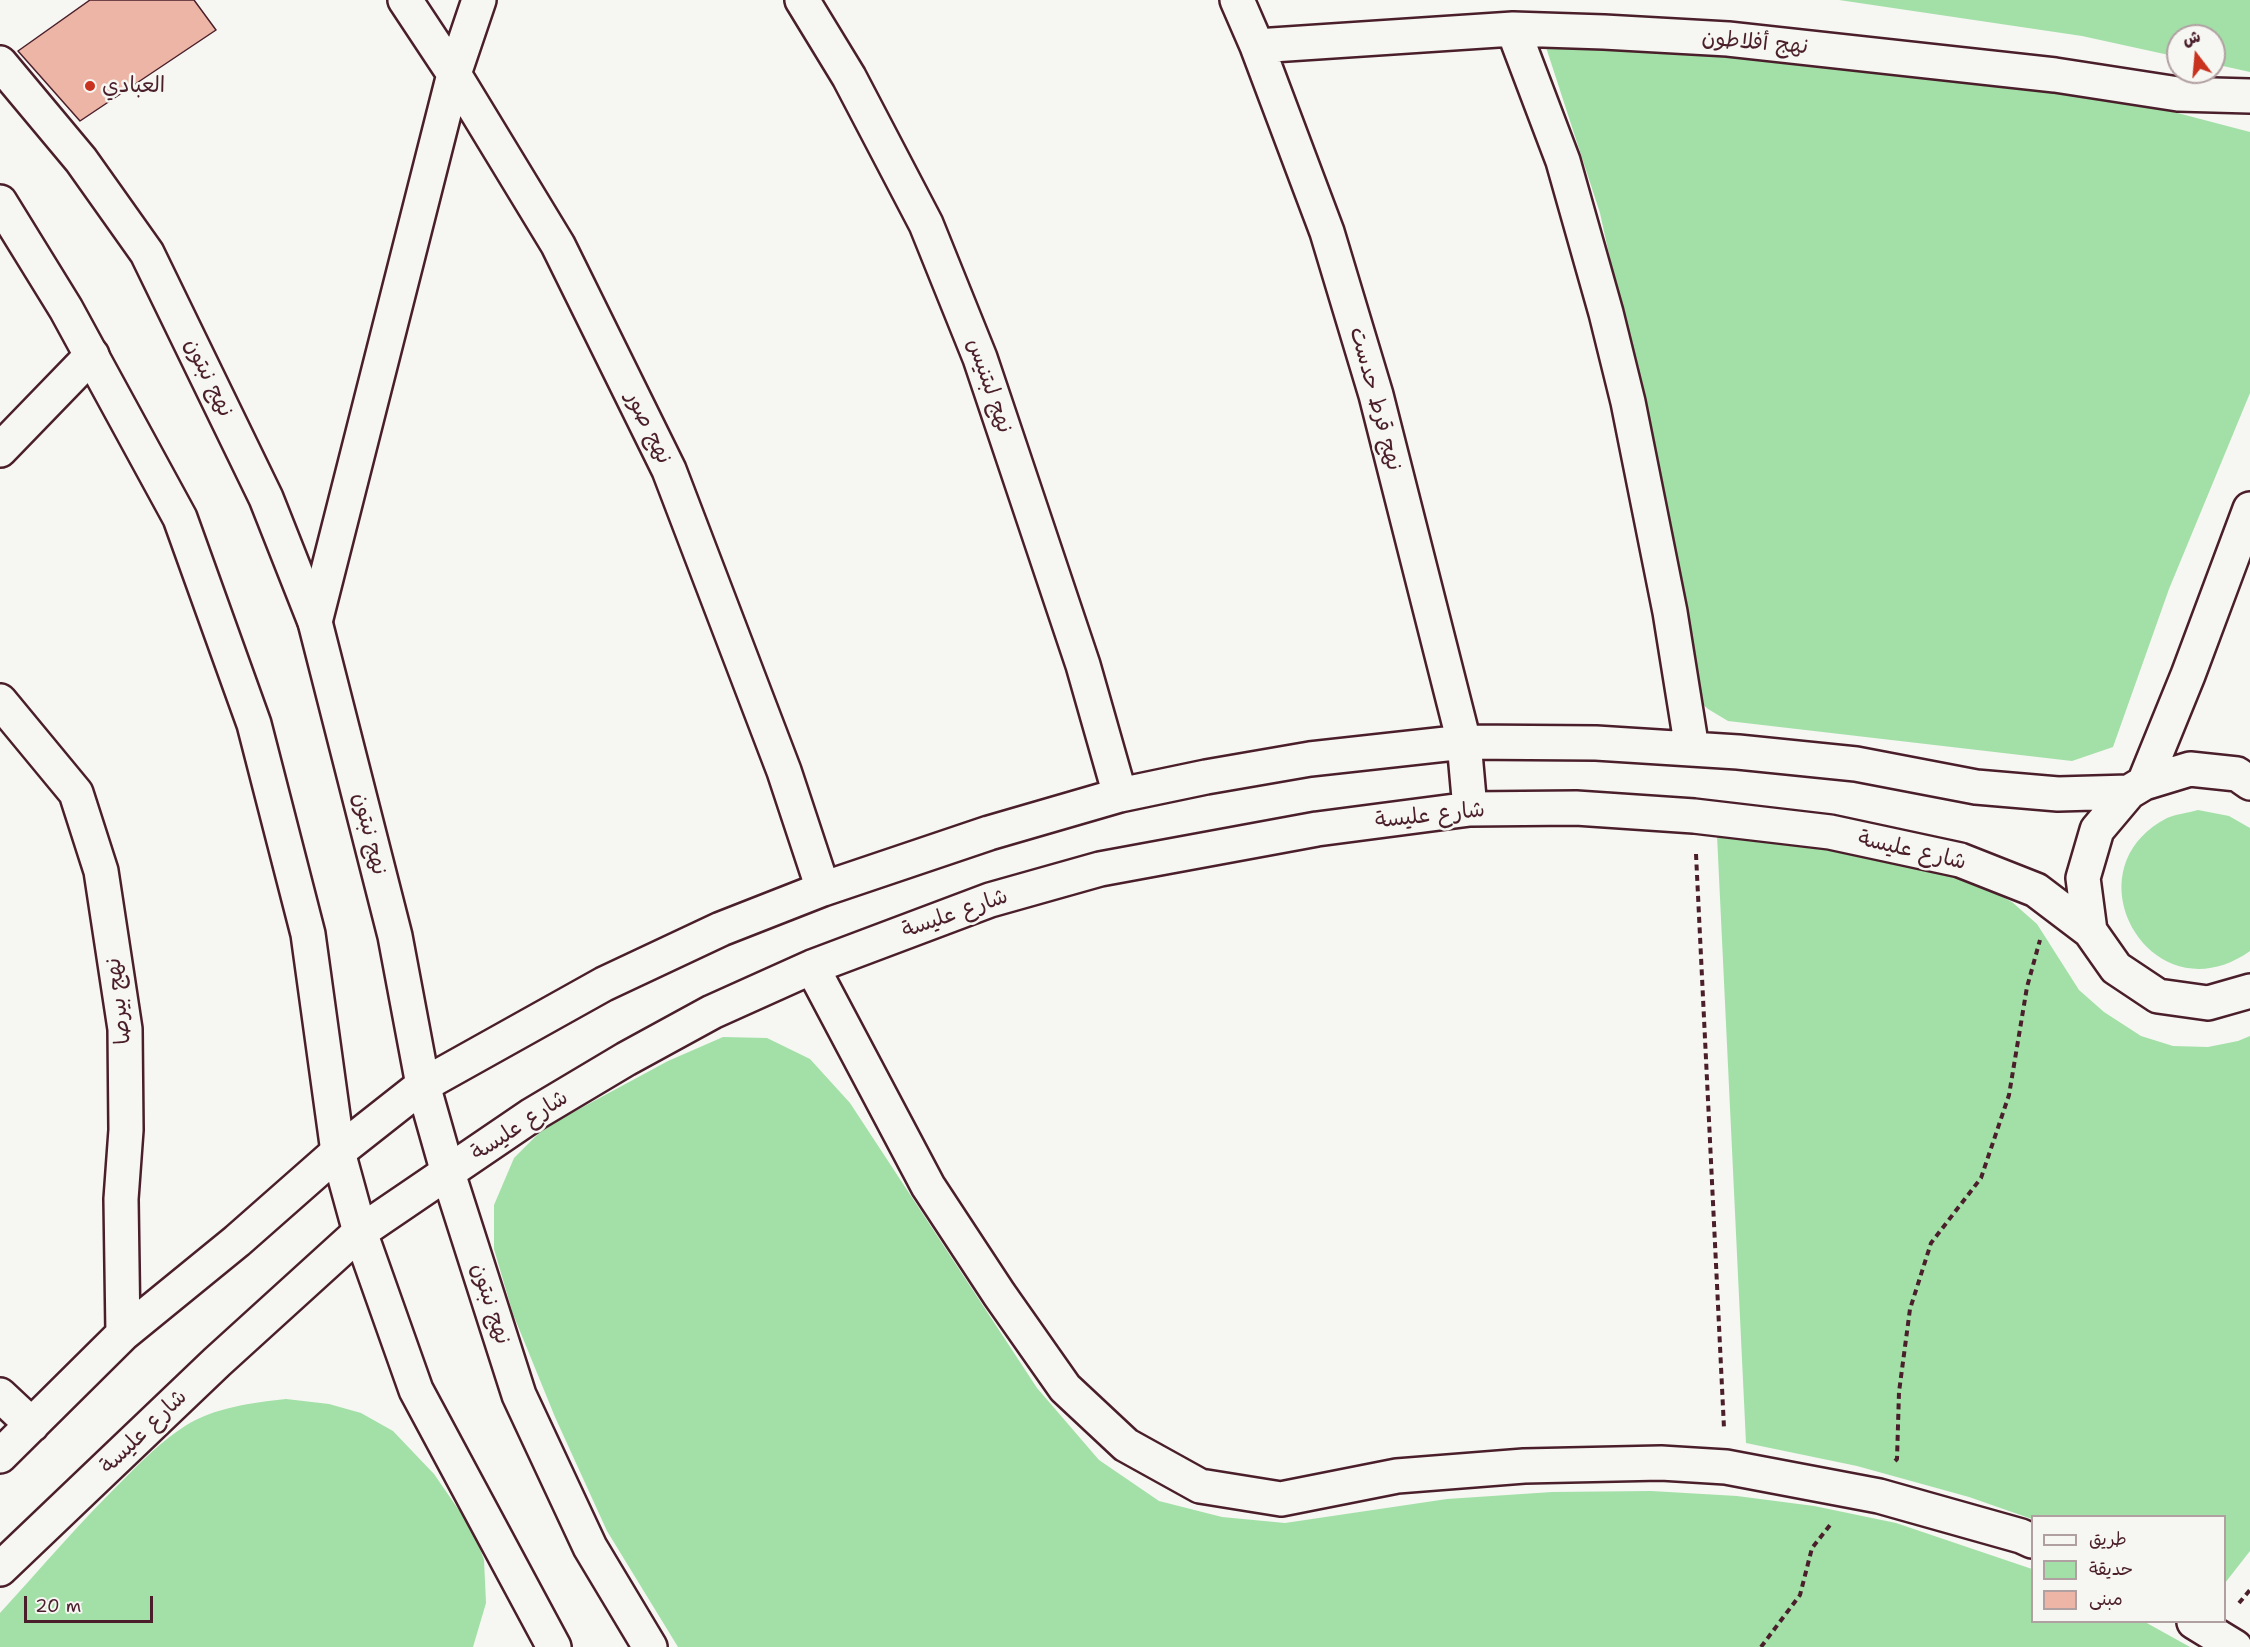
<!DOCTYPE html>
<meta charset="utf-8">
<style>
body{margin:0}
#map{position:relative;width:2250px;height:1647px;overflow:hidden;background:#f6f6f2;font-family:"Shantell Sans","Playpen Sans Arabic",sans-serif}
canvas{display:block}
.legend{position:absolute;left:2031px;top:1515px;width:195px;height:108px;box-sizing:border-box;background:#f6f6f2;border:2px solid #b1a0a2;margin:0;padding:8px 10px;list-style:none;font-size:18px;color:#4a1f2b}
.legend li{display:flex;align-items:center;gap:12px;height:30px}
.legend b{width:30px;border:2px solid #b1a0a2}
.north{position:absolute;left:2166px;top:24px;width:60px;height:60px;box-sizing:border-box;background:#f6f6f2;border:2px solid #b1a0a2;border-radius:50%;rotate:344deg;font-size:16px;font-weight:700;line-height:24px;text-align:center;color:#4a1f2b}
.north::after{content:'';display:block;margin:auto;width:21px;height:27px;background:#c8321e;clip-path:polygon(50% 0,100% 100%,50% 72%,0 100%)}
.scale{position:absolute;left:24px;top:1596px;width:129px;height:27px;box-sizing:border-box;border:3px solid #4a1f2b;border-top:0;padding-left:8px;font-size:18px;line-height:21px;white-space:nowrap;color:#4a1f2b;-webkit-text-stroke:4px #f6f6f2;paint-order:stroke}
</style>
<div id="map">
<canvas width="2250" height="1647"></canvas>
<ul class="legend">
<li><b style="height:8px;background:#f6f6f2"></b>طريق</li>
<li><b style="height:16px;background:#a2e0a7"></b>حديقة</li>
<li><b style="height:16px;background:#edb5a5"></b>مبنى</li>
</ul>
<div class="north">ش</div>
<div class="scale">20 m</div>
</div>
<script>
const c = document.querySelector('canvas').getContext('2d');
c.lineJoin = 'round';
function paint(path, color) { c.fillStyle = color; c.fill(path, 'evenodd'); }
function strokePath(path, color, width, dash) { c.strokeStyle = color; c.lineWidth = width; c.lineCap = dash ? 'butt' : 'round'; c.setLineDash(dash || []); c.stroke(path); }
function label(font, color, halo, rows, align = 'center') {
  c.font = font + ' "Shantell Sans","Playpen Sans Arabic",sans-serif'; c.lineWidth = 5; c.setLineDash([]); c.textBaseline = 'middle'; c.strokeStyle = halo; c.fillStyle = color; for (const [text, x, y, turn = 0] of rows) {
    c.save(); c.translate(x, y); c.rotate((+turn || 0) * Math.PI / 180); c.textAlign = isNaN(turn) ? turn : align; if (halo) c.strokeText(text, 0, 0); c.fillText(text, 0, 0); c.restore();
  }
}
const green = new Path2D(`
 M1839,0h411v72l-36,-8v-28h-36v21l-96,-21z
 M1542,35l540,53 168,44v261l-81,196 -56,158 -41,14 -344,-40 -20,-12 -19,-17 -65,-369 -24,-110z
 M2198,810l31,6 21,12v123c-97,69 -185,-80 -83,-133 9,-4 21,-5 31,-8z
 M1717,835l57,4 98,17 96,23 44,23 25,22 42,66 25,22 37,24 32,10 35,1 30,-6 12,-5v515l-25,32 -1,-67h-192v3l-63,-22 -112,-31 -111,-23z
 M723,1037l44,1 43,21 40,44 187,285 62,72 60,41 63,16 63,6 162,-24 105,-7 99,-1 86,5 77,10 82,17 136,46v53h113l45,25h-1512l-71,-116 -52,-114 -42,-103 -19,-65v-44l20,-47 30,-30 124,-67z
 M286,1399l43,5 32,9 32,18 41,43 40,58 10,28 2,43 -13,44h-473v-34c42,-46 82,-93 127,-137 18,-18 36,-36 58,-50 31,-19 66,-23 101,-27z`);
const building = new Path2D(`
 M90,0h104l22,30 -136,91 -62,-70z`);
const path = new Path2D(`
 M1696,854l28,574
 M1895,1461l2,-2 2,-67 11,-83 21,-66 50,-65 28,-83 18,-108 13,-47
 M2239,1603l11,-13
 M1761,1647l39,-52 12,-47 18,-23`);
const minor = new Path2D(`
 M405,0l49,74 104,171 111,225 115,301 39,118
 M802,0l47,77 77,147 54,134 103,307 37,130
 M1237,0l20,46 70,186 49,163 88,347 6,67
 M1513,29l50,132 43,152 22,89 42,210 22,137
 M1257,46l256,-17 91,3 124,7 327,36 123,19 72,2
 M0,450l92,-95
 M315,622l139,-548 25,-74
 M0,701l76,92 25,78 24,158 1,101 -5,69 2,135
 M2144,783l44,-108 62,-166
 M2250,783l-13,-9 -47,-5 -46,14 -15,9 -32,38 -14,48 7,53 26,37 42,28 50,7 42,-12
 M812,967l116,219 71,108 66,94 61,57 74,41 81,13 116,-23 127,-10 137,-3 65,4 153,29 142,40 11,5
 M0,1395l32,30
 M0,1456l123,-122 114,-93 101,-89 85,-67 181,-101 117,-55 102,-40 166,-56 131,-38 86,-18 104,-18 154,-17 132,1 142,9 118,12 120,23 82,7 71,-2
 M0,1569l217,-207 143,-130 172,-117 94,-56 86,-47 100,-45 178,-67 110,-31 217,-40 153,-20 106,-1 118,8 136,16 130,28 76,30 54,41
 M2194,1622l41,25`);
const tertiary = new Path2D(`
 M0,63l81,97 66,93 119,245 49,124 80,314 28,149 25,88 71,222 71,152 60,100
 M0,202l66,107 114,209 74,206 54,210 30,218 22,80 56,158 138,257`);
const markers = [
 [90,86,6,"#c8321e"]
];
const streetNames = [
 ["نهج أفلاطون",1755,43,5],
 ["نهج نبتون",208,378,64],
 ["نهج لبتنيس",989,386,71],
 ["نهج قرط حدست",1375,399,75],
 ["نهج صور",648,428,64],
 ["شارع عليسة",1430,816,-6],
 ["نهج نبتون",369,834,76],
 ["شارع عليسة",1912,851,13],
 ["شارع عليسة",955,914,-19],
 ["نهج بيرصا",119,1001,-97],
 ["شارع عليسة",520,1126,-33],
 ["نهج نبتون",490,1304,72],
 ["شارع عليسة",144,1432,-44]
];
const poiNames = [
 ["العبادي",102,86]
];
paint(green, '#a2e0a7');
paint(building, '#edb5a5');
strokePath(building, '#4a1f2b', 1.5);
strokePath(minor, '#4a1f2b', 38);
strokePath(tertiary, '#4a1f2b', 38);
strokePath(path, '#4a1f2b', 4, [6, 4.5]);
strokePath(minor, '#f6f6f2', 33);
strokePath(tertiary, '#f6f6f2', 33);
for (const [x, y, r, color] of markers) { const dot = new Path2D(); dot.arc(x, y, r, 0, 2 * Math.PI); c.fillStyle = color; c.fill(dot); strokePath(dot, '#f6f6f2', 2); }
label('22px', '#4a1f2b', '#f6f6f2', streetNames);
label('22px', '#4a1f2b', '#f6f6f2', poiNames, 'left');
</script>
